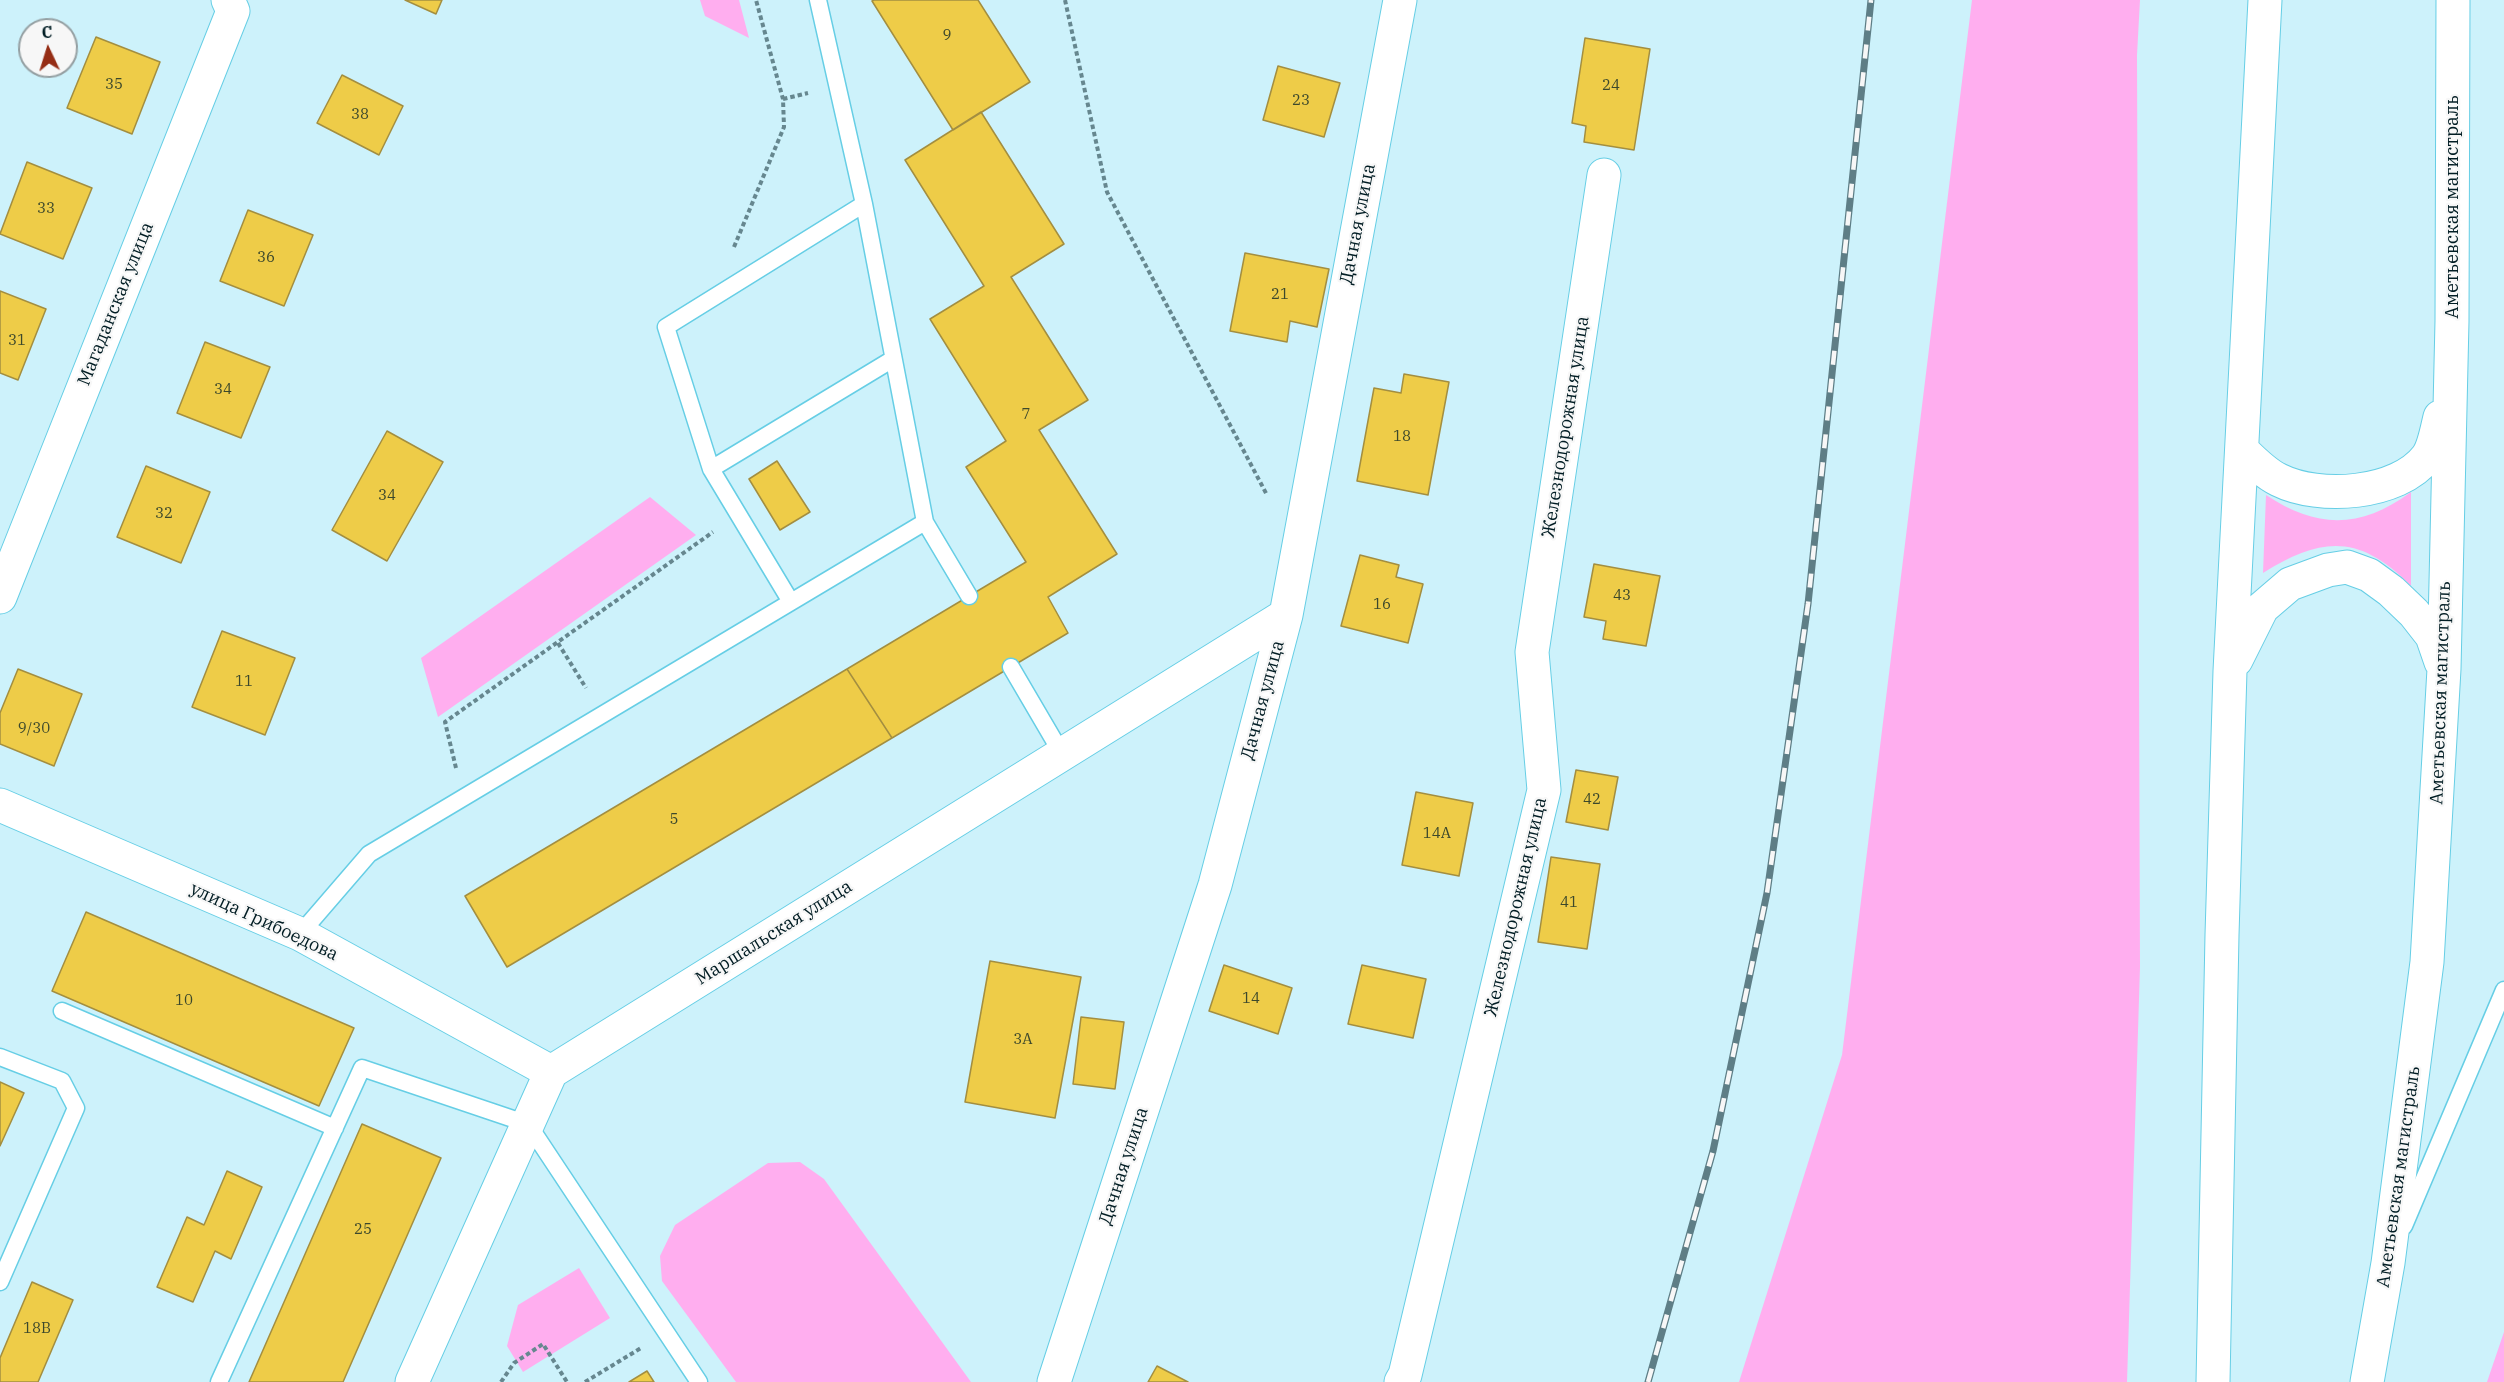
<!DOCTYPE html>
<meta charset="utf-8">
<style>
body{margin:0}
#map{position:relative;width:2504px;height:1382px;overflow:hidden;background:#cdf2fb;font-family:"IBM Plex Serif",serif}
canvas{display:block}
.north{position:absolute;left:18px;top:18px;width:60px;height:60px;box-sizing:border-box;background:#f7f7f7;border:2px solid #949fa2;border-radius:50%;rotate:356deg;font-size:16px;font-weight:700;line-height:24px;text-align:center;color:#001c23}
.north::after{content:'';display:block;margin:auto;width:21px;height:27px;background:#952d15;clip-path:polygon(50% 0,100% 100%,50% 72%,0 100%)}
</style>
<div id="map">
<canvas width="2504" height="1382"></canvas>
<div class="north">С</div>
</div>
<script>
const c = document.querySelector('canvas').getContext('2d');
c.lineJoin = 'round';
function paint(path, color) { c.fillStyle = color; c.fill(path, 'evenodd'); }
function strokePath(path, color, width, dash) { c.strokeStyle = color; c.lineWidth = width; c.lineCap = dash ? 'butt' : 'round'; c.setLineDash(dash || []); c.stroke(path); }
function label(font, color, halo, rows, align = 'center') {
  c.font = font + ' "IBM Plex Serif",serif'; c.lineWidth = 4.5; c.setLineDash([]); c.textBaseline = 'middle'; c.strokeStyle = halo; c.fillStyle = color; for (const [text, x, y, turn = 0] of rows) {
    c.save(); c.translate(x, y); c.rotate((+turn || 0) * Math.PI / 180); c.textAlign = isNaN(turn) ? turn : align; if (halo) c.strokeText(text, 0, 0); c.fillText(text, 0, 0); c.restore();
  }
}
const green = new Path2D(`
 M700,0h39l10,38 -44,-22z
 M1972,0h168l-3,55 3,912 -13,415h-388l103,-327z
 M2411,492v94c-51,-52 -89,-50 -148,-13l3,-78c51,34 95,34 145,-3z
 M650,497l46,38 -258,182 -17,-59z
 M800,1162l24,17 147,203h-235l-74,-101 -2,-25 15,-31 93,-62z
 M579,1268l31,50 -87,54 -16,-26 11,-41z
 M2504,1332v50h-17z`);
const building = new Path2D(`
 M405,0h37l-6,14z
 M874,0h104l52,82 -77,48 -81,-129z
 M96,37l64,25 -28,72 -65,-26z
 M1585,38l65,11 -16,101 -50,-8 2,-16 -14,-3z
 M1278,66l62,17 -16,54 -61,-17z
 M342,75l61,31 -24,49 -62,-32z
 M981,112l83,132 -53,33 77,123 -49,30 78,124 -69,43 20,36 -176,105 -45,-69 179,-107 -60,-95 40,-26 -76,-122 54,-33 -79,-126z
 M27,162l65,26 -29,71 -63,-25z
 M248,210l65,25 -29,71 -64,-25z
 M1245,253l84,16 -12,58 -27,-6 -3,21 -57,-11z
 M0,291l46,18 -28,71 -18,-7z
 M205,342l65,25 -29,71 -64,-25z
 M1404,374l45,8 -21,113 -71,-14 17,-93 27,5z
 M387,431l56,31 -56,99 -55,-31z
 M777,461l33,51 -30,18 -31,-51z
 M146,466l64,26 -29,71 -64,-26z
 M1360,555l39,10 -3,12 27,7 -15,59 -67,-17z
 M1594,564l66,12 -14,70 -43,-7 3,-18 -22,-4z
 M222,631l73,27 -30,77 -73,-28z
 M18,669l64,25 -28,72 -54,-22v-31z
 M847,669l45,69 -385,229 -42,-71z
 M1576,770l42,7 -10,53 -42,-8z
 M1416,792l57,11 -14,73 -57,-11z
 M1551,857l49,7 -13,85 -49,-7z
 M86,912l268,116 -35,78 -267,-115z
 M990,961l91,16 -26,141 -90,-16z
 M1224,965l68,23 -14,46 -69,-23z
 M1362,965l64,14 -13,59 -65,-14z
 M1081,1017l43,5 -9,67 -42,-5z
 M0,1082l24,11 -24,53z
 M362,1124l79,34 -98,224h-94z
 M227,1171l35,16 -31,72 -16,-8 -22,51 -36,-15 30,-70 17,8z
 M32,1282l41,18 -35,82h-38v-24z
 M1157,1366l31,16h-40z
 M647,1371l7,11h-25z`);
const path = new Path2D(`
 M1065,0l42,192 160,303
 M783,99l25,-6
 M734,247l50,-120 -1,-28 -27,-99
 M558,643l28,45
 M456,768l-11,-46 268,-190
 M501,1382l13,-19 29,-19 24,38
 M585,1382l56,-34`);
const lane = new Path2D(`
 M711,469l182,-110
 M925,522l44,74
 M791,602l-80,-133 -45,-142 198,-123
 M1011,667l51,87
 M300,934l69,-80 556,-332 -61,-318 -46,-204
 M62,1011l273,117
 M0,1057l62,24 14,27 -76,174
 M2404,1226l100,-236
 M219,1382l143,-314 166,56 171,258`);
const street = new Path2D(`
 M0,597l233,-586 -5,-11
 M0,805l300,129 251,138
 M412,1382l139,-310 735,-457
 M1054,1382l161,-497 71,-270 114,-615
 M1401,1382l4,-7 139,-585 -12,-138 72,-477`);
const primary = new Path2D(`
 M2243,451c10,10 23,23 36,29 40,20 119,15 148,-23 7,-9 10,-28 13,-40
 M2236,660l26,-52 28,-24 38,-14 19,-3 22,8 22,16 23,22 18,23 9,26
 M2213,1382l9,-447 8,-264 35,-671
 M2367,1382l21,-119 39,-301 17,-293 8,-348 1,-321`);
const rail = new Path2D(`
 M1648,1382l65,-231 54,-258 41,-289 63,-604`);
const numberNames = [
 ["9",947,36],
 ["35",114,85],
 ["24",1611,86],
 ["23",1301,101],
 ["38",360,115],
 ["33",46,209],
 ["36",266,258],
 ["21",1280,295],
 ["31",17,341],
 ["34",223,390],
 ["7",1026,415],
 ["18",1402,437],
 ["34",387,496],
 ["32",164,514],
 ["43",1622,596],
 ["16",1382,605],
 ["11",244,682],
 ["9/30",34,729],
 ["42",1592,800],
 ["5",674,820],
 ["14А",1437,834],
 ["41",1569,903],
 ["14",1251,999],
 ["10",184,1001],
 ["3А",1023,1040],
 ["25",363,1230],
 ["18В",37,1329]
];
const streetNames = [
 ["Аметьевская магистраль",2453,207,-90],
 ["Дачная улица",1358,224,-79],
 ["Магаданская улица",116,304,-68],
 ["Железнодорожная улица",1566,427,-81],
 ["Аметьевская магистраль",2441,693,-88],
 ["Дачная улица",1263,700,-75],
 ["Железнодорожная улица",1516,907,-77],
 ["улица Грибоедова",264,922,25],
 ["Маршальская улица",774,933,-32],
 ["Дачная улица",1124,1166,-72],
 ["Аметьевская магистраль",2399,1177,-82]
];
paint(green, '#ffaeef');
paint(building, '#eecc48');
strokePath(building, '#a38e40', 1.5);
strokePath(lane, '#66cee5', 19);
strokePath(street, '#66cee5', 35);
strokePath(primary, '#66cee5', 35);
strokePath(path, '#66878f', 4, [4.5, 3]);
strokePath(lane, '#fff', 16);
strokePath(street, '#fff', 33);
strokePath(primary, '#fff', 33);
strokePath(rail, '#5e7e86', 7);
strokePath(rail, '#f7f7f7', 4.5, [14]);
label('15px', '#3c482c', null, numberNames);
label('18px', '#001c23', '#f7f7f7', streetNames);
</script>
